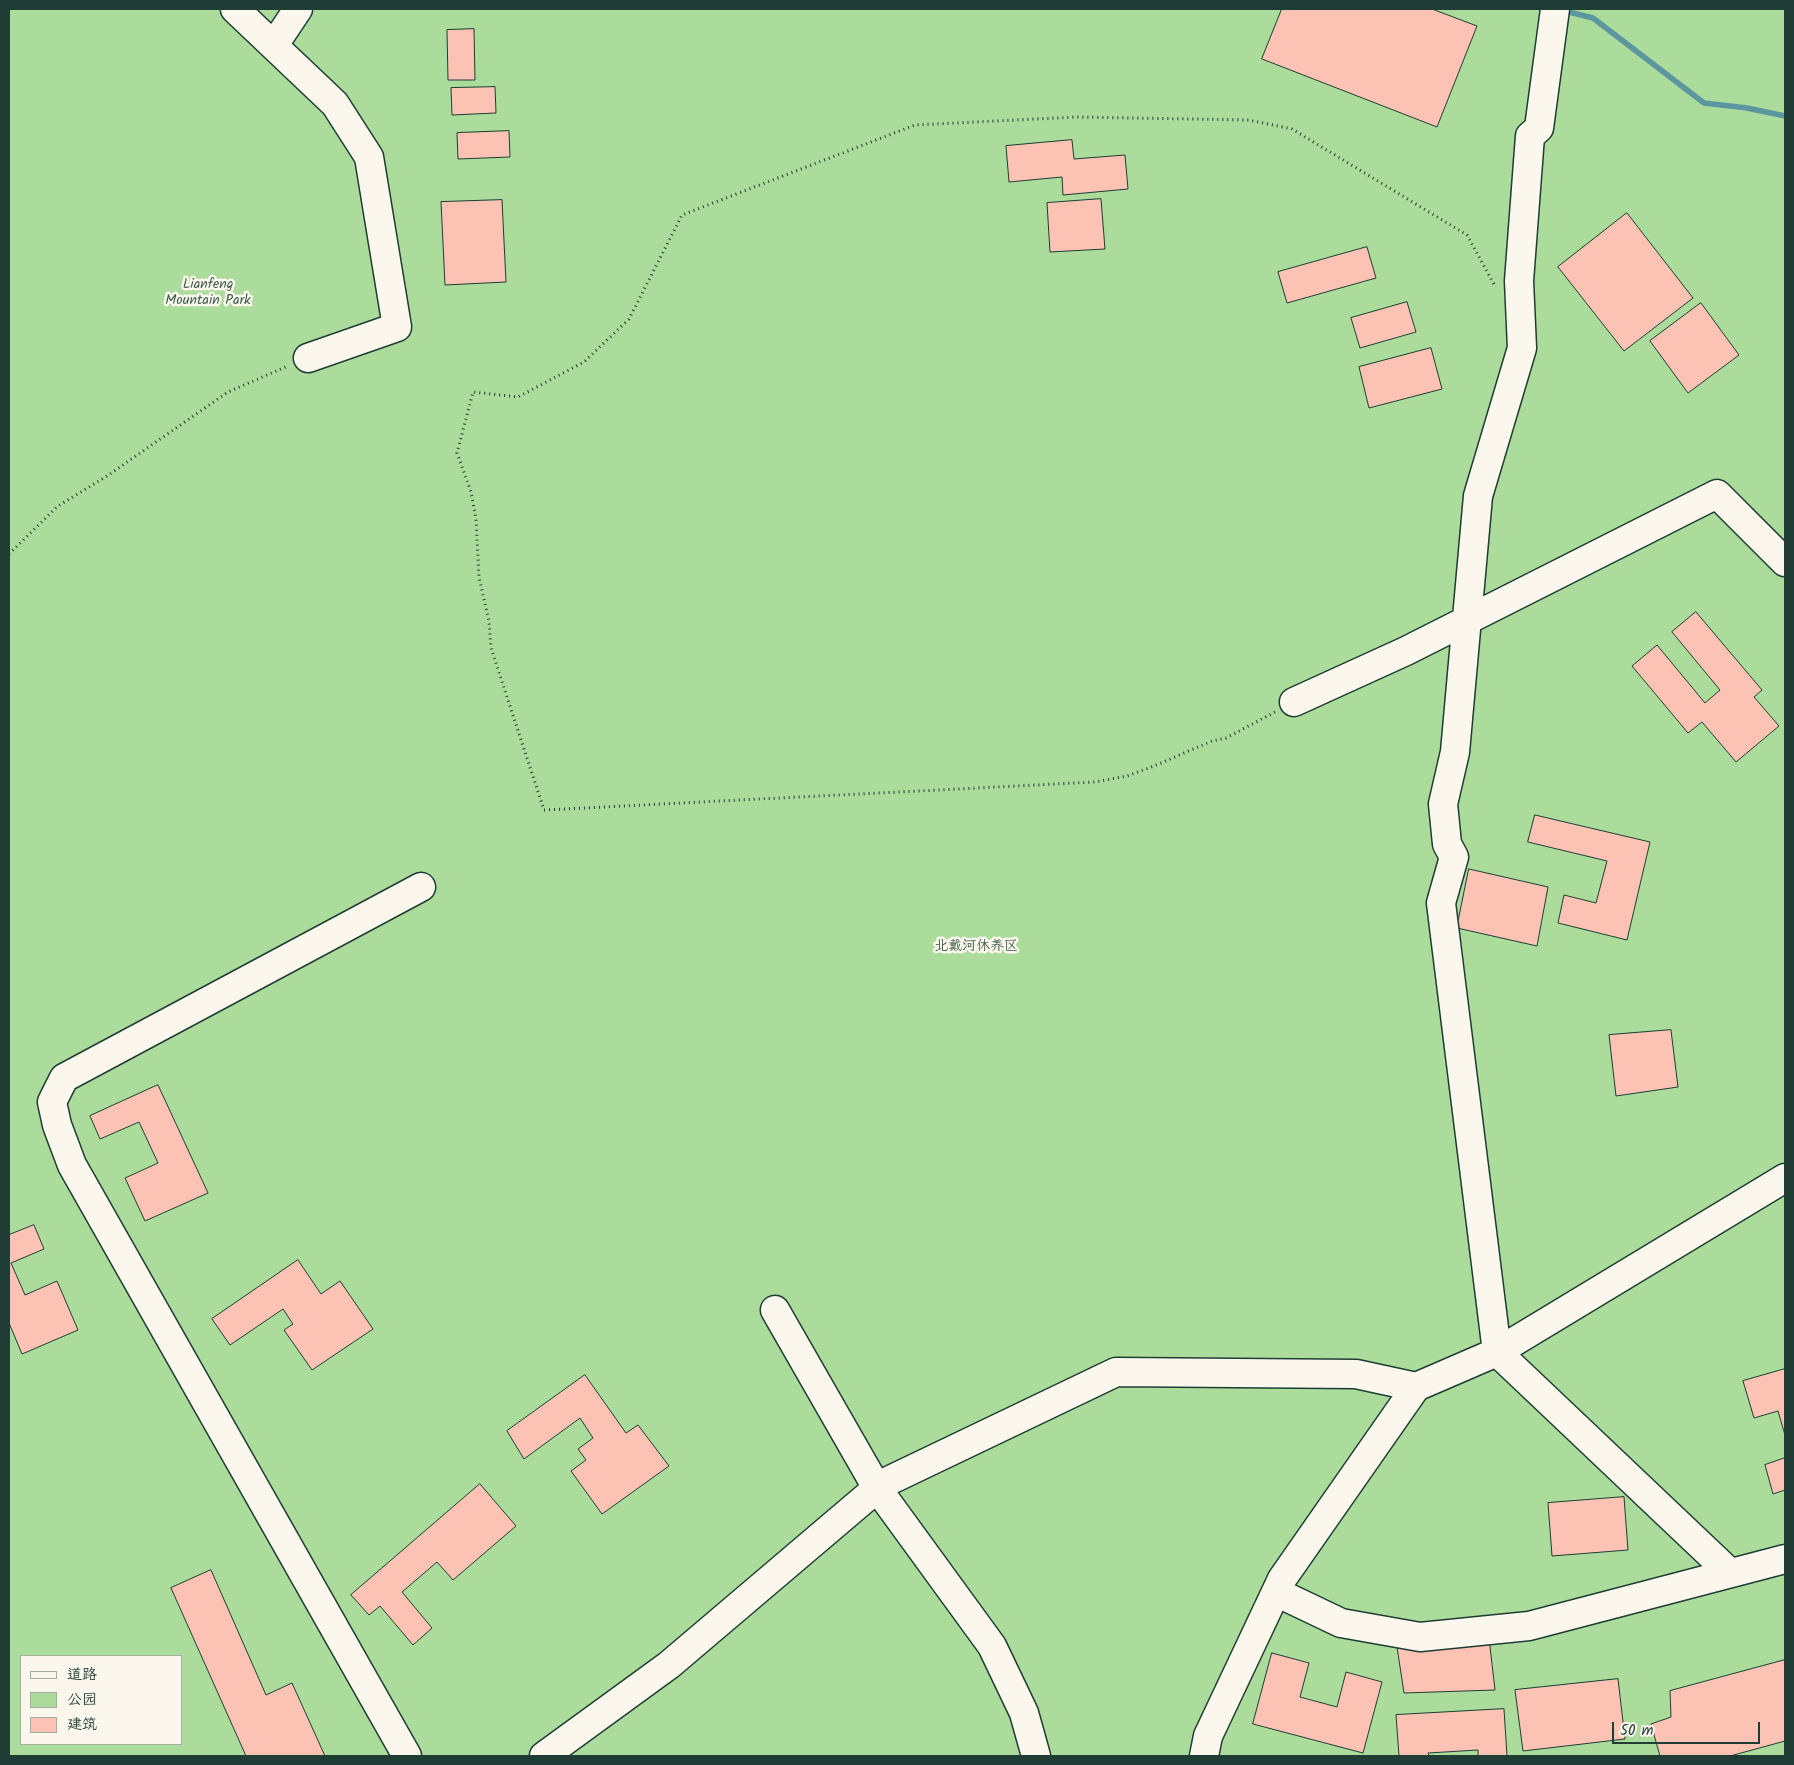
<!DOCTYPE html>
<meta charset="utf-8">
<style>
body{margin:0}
#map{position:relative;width:1794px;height:1765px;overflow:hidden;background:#fbe7db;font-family:Kalam,"LXGW WenKai TC",sans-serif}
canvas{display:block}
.frame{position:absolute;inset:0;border:10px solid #1f3d34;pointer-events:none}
.legend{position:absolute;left:20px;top:1655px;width:162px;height:90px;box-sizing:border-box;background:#fbf7ec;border:1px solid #a3ada2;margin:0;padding:6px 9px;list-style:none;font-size:15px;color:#1f3d34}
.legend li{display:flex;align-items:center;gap:10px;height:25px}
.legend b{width:25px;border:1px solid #a3ada2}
.scale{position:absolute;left:1612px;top:1722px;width:148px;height:22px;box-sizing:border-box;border:2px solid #1f3d34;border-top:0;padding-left:6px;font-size:15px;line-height:18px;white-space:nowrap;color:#1f3d34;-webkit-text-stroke:4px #fbf7ec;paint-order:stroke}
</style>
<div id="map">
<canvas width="1794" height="1765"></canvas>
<div class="frame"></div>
<ul class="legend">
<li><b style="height:6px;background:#fbf7ec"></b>道路</li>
<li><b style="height:14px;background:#abdc9c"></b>公园</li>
<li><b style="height:14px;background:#fcc2b4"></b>建筑</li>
</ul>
<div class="scale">50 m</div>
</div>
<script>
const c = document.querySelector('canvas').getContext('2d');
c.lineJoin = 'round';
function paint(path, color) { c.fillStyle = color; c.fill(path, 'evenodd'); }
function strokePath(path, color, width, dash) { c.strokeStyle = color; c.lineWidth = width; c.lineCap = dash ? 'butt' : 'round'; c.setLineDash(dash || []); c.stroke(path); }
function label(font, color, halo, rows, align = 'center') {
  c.font = font + ' Kalam,"LXGW WenKai TC",sans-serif'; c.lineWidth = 5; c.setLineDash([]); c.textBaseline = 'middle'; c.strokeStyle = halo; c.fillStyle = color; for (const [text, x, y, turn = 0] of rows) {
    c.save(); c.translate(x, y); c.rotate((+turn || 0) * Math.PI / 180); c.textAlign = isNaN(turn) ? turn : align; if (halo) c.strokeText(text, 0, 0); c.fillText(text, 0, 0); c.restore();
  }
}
const green = new Path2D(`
 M9,9h1776v1747h-1776zM21,1656h160v88h-160z`);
const stream = new Path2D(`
 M1561,10l32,8 111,85 43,5 38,8`);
const building = new Path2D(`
 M1282,9h150l45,17 -40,101 -175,-68z
 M474,29l1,51h-27l-1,-50z
 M495,87l1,26 -44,2 -1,-27z
 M509,131l1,26 -52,2 -1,-26z
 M1072,140l2,19 51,-4 3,34 -65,6 -1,-18 -53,5 -3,-36z
 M1101,199l4,50 -55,3 -3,-49z
 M502,200l4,82 -61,3 -4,-83z
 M1627,213l66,85 -69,53 -66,-84z
 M1367,247l9,31 -89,25 -9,-31z
 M1407,302l9,30 -56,16 -9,-30z
 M1701,303l38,52 -51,38 -38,-52z
 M1431,348l11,41 -73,19 -10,-41z
 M1696,612l66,78 -8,7 25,29 -43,36 -34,-40 -14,11 -56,-67 25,-21 48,58 15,-13 -48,-58z
 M1535,815l115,27 -23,98 -69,-17 6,-28 32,8 11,-42 -79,-19z
 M1469,869l79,18 -11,59 -80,-18z
 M1671,1030l7,57 -62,9 -7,-61z
 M158,1085l50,108 -63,28 -20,-43 33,-15 -19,-41 -39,17 -10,-23z
 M34,1225l10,24 -33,14 14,32 32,-14 21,49 -56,24 -13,-31v-88z
 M298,1260l23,34 19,-13 33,48 -61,41 -28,-40 9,-6 -10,-15 -53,36 -18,-26z
 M1785,1369v66l-7,-24 -24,7 -11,-37z
 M585,1375l41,58 12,-8 31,41 -67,48 -31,-43 15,-11 -8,-11 15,-11 -13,-20 -56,41 -17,-28z
 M1785,1458v32l-12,4 -8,-29z
 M480,1484l36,42 -63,54 -16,-18 -35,30 30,36 -19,17 -33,-39 -11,9 -18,-20z
 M1624,1497l4,53 -76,6 -4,-53z
 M211,1570l55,125 26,-12 33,73h-79l-75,-168z
 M1489,1638l6,52 -91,3 -7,-46z
 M1272,1653l37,10 -9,34 37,10 9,-35 36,10 -19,71 -110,-29z
 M1785,1660v81l-55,15h-70l-9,-32 20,-7 -1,-26z
 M1618,1679l7,60 -102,12 -8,-61z
 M1504,1709l3,47h-29v-6l-50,3 1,3h-30l-3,-41z`);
const path = new Path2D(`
 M9,554l49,-48 49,-30 121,-84 60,-26
 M1275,712l-49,26 -14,3 -58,25 -27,10 -32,6 -551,28 -53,-162 -2,-27 -10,-44 -3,-58 -5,-27 -14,-39 16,-61 45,5 66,-35 45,-43 53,-104 233,-90 161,-8 173,3 43,9 175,106 28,51`);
const minor = new Path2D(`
 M235,9l100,95 34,53 28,170 -89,31
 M1555,9l-16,119 -9,8 -11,145 3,67 -44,148 -23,256 -12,52 4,40 7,13 -13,46 56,449 233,221
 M274,45l24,-36
 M1294,702l112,-51 311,-157 68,68
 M775,1310l102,178 115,158 32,67 12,43
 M1276,1592l65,31 79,14 109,-11 256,-67
 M407,1756l-335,-591 -15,-40 -5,-23 12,-24 357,-191
 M544,1756l125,-91 213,-181 234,-112 240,2 60,13
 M1204,1756l4,-20 74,-157 134,-192 81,-35 288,-174`);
const parkNames = [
 ["Lianfeng",208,286],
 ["Mountain Park",208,302],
 ["北戴河休养区",976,948]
];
paint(green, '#abdc9c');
strokePath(stream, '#5c969e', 5.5);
paint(building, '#fcc2b4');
strokePath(building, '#1f3d34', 1);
strokePath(minor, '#1f3d34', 31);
strokePath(path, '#1f3d34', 3, [1, 4]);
strokePath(minor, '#fbf7ec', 28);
label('14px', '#3b5d49', '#fbf7ec', parkNames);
</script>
